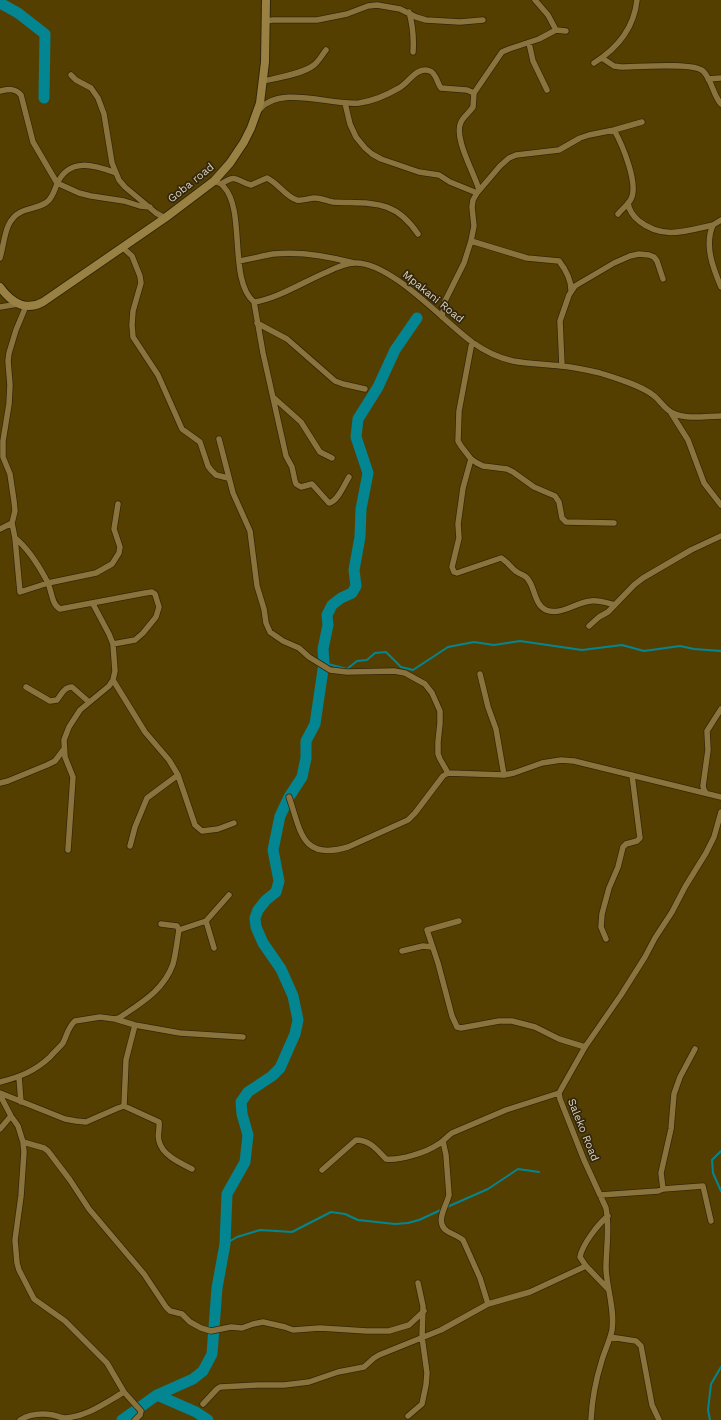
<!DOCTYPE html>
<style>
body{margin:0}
canvas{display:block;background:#543f00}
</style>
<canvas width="721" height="1420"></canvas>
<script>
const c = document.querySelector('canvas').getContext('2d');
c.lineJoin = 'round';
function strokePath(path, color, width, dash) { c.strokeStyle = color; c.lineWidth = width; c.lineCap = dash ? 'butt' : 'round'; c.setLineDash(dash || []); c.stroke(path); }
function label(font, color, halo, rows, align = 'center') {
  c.font = font + ' "Work Sans",sans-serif'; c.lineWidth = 3.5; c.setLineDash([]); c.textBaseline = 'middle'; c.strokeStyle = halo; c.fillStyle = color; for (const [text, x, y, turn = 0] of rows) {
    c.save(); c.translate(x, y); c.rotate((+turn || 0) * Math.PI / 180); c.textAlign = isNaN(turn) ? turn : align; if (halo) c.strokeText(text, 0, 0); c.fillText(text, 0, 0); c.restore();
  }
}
const stream = new Path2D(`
 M324,663l23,6 10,-8 10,-1 8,-7 11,-1 15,15 12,3 35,-23 26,-5 20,3 26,-4 62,9 40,-5 22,6 36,-5 14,3 27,2
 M721,1151l-9,9 1,13 8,18
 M447,1207l41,-18 30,-20 21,3
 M225,1244l12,-7 23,-7 32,2 39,-20 14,2 13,6 37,4 13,-1 11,-3 24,-11
 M710,1420l-2,-10 3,-26 10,-17`);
const river = new Path2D(`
 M0,3l18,10 27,21 -1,64
 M157,1395l39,17 12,8
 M122,1420l35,-25 36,-16 10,-8 9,-17 5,-66 8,-44 2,-50 18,-32 3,-27 -6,-21 -1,-12 7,-10 24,-16 8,-8 15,-34 3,-14 -5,-24 -12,-27 -18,-26 -7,-16 -1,-9 3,-8 8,-10 10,-8 3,-11 -6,-31 7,-34 9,-19 13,-20 4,-19v-17l9,-17 9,-61 -1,-14 5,-24 -1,-10 5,-10 9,-7 11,-5 4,-7 -2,-16 6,-33 1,-28 7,-36 -12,-36 2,-18 20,-32 17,-37 22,-32`);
const street = new Path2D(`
 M535,0l13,15 8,15
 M409,12c4,14 5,25 4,40
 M266,21l7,-1h44l30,-6 21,-8 9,-1 23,4 16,8 10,3 34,2 23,-2
 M529,43l4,18 14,29
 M602,58l12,8 7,1c15,0 73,-5 82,4 9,9 10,24 18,33
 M594,63c24,-15 40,-35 43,-63
 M71,75l5,5 15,8 7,10 6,16 8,49 7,17 6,7 31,26 9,5
 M708,79l13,-1
 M263,81c14,-3 40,-7 51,-16 5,-4 8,-10 12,-15
 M0,91c9,-2 15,-3 21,4l12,47 24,41 22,10 12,3 33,5 16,5 10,1
 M345,103l5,21 6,13 9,11 7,6 9,5 38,13 20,3 11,7 27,11
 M259,110c21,-26 72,-4 100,-7 15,-2 28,-8 40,-15 10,-5 17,-22 31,-17 6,2 7,12 11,17l26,2 7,3
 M614,130c8,14 25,54 17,69 -3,6 -9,10 -13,15
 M214,181c3,1 8,3 10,6 22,24 4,93 30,115 23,-3 51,-21 73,-30 8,-4 19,-9 28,-9 36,-1 88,58 117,79 11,8 27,16 41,19 16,3 32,3 48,5 13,1 26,4 39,7 16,5 40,12 53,22 7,5 12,15 20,18 14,7 33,3 48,3
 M221,184c17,-11 14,-3 30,1l16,-7c11,5 20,20 30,22 6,1 12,-2 18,-2 6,0 12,3 18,4 38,2 61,-4 85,32
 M479,190c-4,-16 -26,-52 -18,-68 3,-6 9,-10 12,-15l1,-14 28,-41 7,-3 30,-10 17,-9 10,1
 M628,203c1,7 5,13 11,18 24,19 47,10 74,4
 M721,220l-8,5c-9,20 0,43 8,62
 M471,241l56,17 32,3c7,9 12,18 12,29
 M122,247l10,9 8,20 1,7 -8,28 -1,14 1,12 25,38 24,54 18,13 8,24 3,4 5,5 12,3
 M0,258c5,-16 4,-38 21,-46 8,-4 18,-4 26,-10 6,-5 7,-11 10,-18 12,-27 37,-19 59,-11
 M239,261c12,-2 23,-5 34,-7 27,-3 55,2 81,9
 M254,302l9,51 23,103 6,11 3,14 1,3 5,3 11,-3 17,19c9,-2 15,-18 20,-26
 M0,307l18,-3
 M442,317l3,-16 19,-38 7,-22 3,-15 -2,-19 1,-7 4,-7 23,-27 9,-8 7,-3 43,-5 21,-12 9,-3 25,-5 28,-8
 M257,323l30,16 48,42 8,3 22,5
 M472,342l-13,69 -1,30 3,5 10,13 6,4 6,3 24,3 6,3 21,15 21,9 4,6 3,16 4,4 48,1
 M562,366l-2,-45 9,-26 6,-9 39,-23 16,-7 9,-2 10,1 5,2 3,4 6,18
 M273,397l28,25 19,30 12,6
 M671,413l17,27 16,43 17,22
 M219,439l14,54 17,38 7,55 7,23 2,14 4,9 13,9 16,7 10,9 21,13 17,2 47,-1 11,2 20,11 7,9 8,18v12l-2,19v12l2,5 8,14
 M471,459l-8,29 -5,36 1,14 -7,29 2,5 3,1 44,-15c6,3 10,10 16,14 3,2 8,3 10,6 8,8 7,27 19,32 15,6 30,-8 45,-9 8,-1 16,2 24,4
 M12,523l3,15 5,54 28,-9 48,-10 16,-9 7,-11 1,-6 -6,-18 4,-25
 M0,529l12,-6 3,-12 -1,-10 -4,-27 -7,-17v-16l6,-37 1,-19 -2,-24 1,-8 7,-23 10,-24
 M15,538c14,11 24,28 32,43 5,9 4,23 13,28l85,-16 7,-1 3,2 4,13 -3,10 -13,16 -8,7 -22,4
 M589,626l10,-9 9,-5 26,-27 9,-7 48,-28 30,-14
 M480,674l8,33 8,22 8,46
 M113,680l32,52 24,28 9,15 17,50 7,6 16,-2 16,-6
 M26,687l24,14 7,-1c4,-5 7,-13 15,-13l17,15
 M0,783l8,-2 39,-16 8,-4 9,-12
 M706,793l-2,-3 -1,-4 5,-36 -1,-19 14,-22
 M289,797c12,34 12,64 59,50l60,-27 7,-7 28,-37 5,-3 56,2 10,-2 28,-10 19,-3 13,1 147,36
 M130,846l5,-19 12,-29 31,-23
 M68,850l5,-73 -8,-20 -1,-17 5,-13 11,-17 29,-24 4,-6 2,-9 -2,-27 -4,-10 -16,-30
 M206,921l8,27
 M459,921l-32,9 11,33 14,53 5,11 4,1 38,-7h13l23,6 24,12 26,8
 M179,930l27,-9 23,-26
 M606,939l-5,-12 1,-13 7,-26 9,-21 5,-20 3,-3 11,-3 3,-3 -8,-63
 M402,951l21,-5 9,1
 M115,1019l20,6 45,8 63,4
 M19,1077l2,25
 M0,1082c20,-5 35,-11 50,-25 4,-5 9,-9 13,-14 4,-8 5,-16 12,-22l25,-4 15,2 4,-1c22,-15 45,-28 54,-54 3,-11 4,-23 6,-34l-2,-4 -16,-2
 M0,1093l65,26 11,2 10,1 32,-14 6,-2 35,16c1,7 -2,13 0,19 3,14 21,22 33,28
 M0,1095l11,21 7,10 5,16 1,10 -3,44 -6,44 2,23 2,7 15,29 31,22 42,42 17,29 17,19 -1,4 -5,5
 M124,1106l2,-46 9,-35
 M0,1129l11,-13
 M443,1141l3,14 3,40c-2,10 -15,27 -2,36 5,3 11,5 16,9l17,38 8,26
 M23,1142l21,6 4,3 22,29 19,29 55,65 22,33 4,4 12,3 8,8 11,6 10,3 20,-4 11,1 11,-4 10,-2 22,5 8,3 27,-2 47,3h22l20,-6 15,-14
 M322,1170l34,-30c14,0 21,10 30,19 13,2 41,-7 51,-14 6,-3 9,-8 15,-12l54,-23 53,-17
 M663,1189l40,-3 8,35
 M600,1195l58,-4 5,-2 -2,-16 10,-44 3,-35 6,-17 15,-28
 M608,1216c-10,8 -26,29 -28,41l6,9 22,23
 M610,1337l26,4 5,5 11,59 7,15
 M203,1404l14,-15 3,-2 38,-2h26l25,-3 29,-10 26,-5 10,-9 5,-3 62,-25 47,-26 42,-12 56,-26
 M408,1416l14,-12 4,-19 1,-12 -5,-36 1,-31 -5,-23
 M20,1420c10,-6 22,-7 33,-5 4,1 8,3 12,3 23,-2 40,-15 59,-26
 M591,1420c1,-21 5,-41 11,-60 3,-10 8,-20 10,-30 3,-20 -5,-41 -6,-61 0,-21 4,-40 0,-61l-22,-48 -24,-61 -1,-6 26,-46 36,-52 24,-38 10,-19 17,-26 13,-25 21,-34 8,-16 7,-25`);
const secondary = new Path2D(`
 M0,287c11,15 25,25 43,15l122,-84 49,-37 16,-18 14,-21 7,-14 9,-25 5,-41 1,-62`);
const streetNames = [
 ["Goba road",191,183,-39],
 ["Mpakani Road",433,297,39],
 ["Saleko Road",583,1130,68]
];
strokePath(stream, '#048592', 2);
strokePath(river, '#048592', 11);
strokePath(street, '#322709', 7);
strokePath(secondary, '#322709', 10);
strokePath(street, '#8a733d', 5.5);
strokePath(secondary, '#998043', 8);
label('11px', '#dcd0b5', '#312710', streetNames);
</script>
